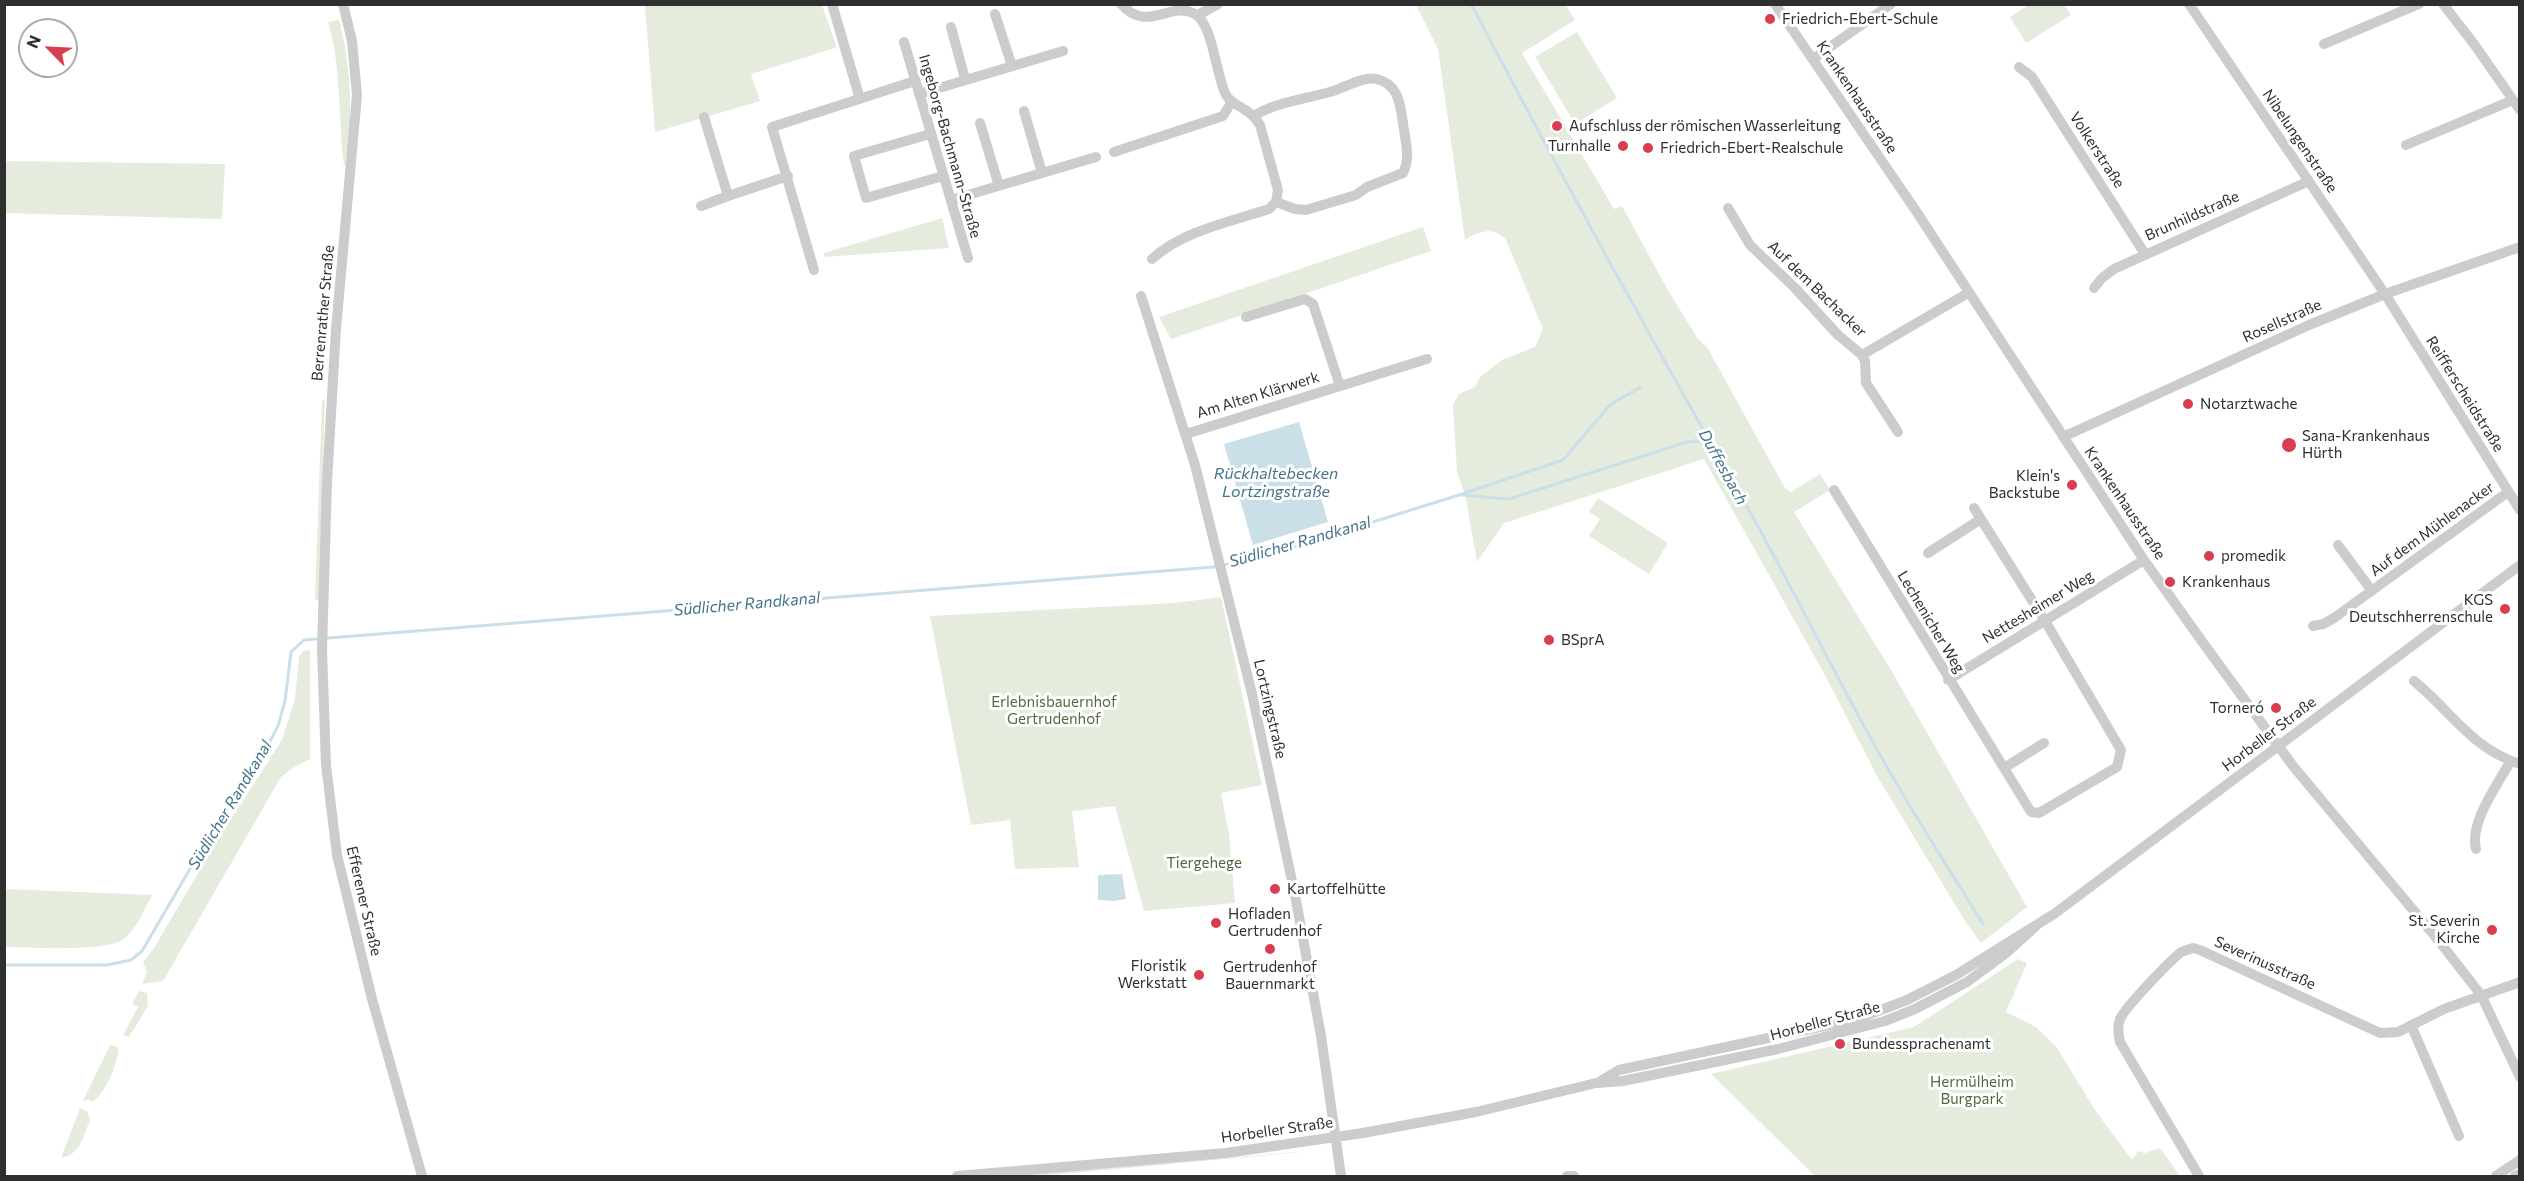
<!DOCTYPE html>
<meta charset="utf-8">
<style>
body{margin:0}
#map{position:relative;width:2524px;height:1181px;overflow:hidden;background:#fff;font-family:Commissioner,sans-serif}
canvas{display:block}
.frame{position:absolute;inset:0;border:6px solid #2f2f2f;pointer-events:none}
.north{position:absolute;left:18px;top:18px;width:60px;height:60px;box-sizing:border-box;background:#fff;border:2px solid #acacac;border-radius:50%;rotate:294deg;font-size:16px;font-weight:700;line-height:24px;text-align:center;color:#2f2f2f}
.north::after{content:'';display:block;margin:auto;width:21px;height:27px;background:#d93d50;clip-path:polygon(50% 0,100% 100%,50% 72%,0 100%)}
</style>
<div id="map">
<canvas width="2524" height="1181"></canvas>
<div class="frame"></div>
<div class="north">N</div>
</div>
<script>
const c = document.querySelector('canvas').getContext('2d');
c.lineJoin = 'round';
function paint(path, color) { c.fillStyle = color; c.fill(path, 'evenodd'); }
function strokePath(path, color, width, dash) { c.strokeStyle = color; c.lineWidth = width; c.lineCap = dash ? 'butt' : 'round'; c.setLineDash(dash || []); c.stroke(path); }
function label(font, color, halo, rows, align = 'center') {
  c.font = font + ' Commissioner,sans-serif'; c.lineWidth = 6; c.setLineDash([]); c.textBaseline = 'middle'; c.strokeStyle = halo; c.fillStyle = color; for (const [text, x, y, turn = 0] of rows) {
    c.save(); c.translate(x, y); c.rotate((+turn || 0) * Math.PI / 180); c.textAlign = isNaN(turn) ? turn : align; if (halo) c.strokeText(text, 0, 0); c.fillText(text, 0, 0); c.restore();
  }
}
const green = new Path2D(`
 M2030,4l34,1 7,10 -45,28 -16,-26z
 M645,5h177l14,40 -1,3 -84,26 9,27 -105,31z
 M1416,5h150l9,15 -53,33 92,156 8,-3 47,86 29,47 9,8 78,141 6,4 29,-18 10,16 -36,22 97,158 136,237 -46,36 -16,-22 -88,-145 -51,-99 -122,-218 -200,64 -27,39 -12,-68 -8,-22 -4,-67 6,-11 16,-7 5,-10 22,-17 33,-13 8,-18 -37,-89c-13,-14 -27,-9 -41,0l-27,-191z
 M339,20c13,48 13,96 8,145h-3c-6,-48 -2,-96 -16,-143z
 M1577,32l40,66 -42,26 -40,-67z
 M5,161l220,3 -3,55 -217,-6z
 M942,218l7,30 -125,9v-4z
 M1423,227l8,24 -260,88 -12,-22z
 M325,400l-6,200h-4l7,-199z
 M1598,498l70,45 -19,31 -60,-38 11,-17 -11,-7z
 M1221,597l41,188 -41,8 8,41 6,69 -91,8 -29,-105 -43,5 7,56 -64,2 -5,-49 -39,5 -41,-209 245,-13z
 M310,650v109l-17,9 -12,9 -118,204 -21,3 5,-12 -4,-10 11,-14 63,-107 65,-101 13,-41 4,-42 4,-6z
 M5,889l147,6c-7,14 -15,32 -27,43 -16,15 -97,9 -120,9z
 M2018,959l9,4 -21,49 30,15 21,21 38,62 37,50 6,-9 7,2 15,-5 20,28h-365l-104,-102 203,-47z
 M139,991l8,2 1,13 -19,31 -6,-2 15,-28 -6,-3z
 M110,1045l8,2c1,15 -14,49 -26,55l-3,-3 -6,2z
 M80,1108l7,3 3,9c-7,17 -9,34 -29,38z
 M1296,1152h5l-261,24h-32z`);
const water = new Path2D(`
 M1299,422l29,100 -75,23 -29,-101z
 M1122,874l4,25 -13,2 -15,-1v-25z`);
const stream = new Path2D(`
 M1471,4c87,166 177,330 270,492 48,84 90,172 138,257 32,58 69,114 104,171
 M1461,495l48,4 178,-57 12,-1 9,3
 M4,965h103l24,-5 11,-9 66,-113 60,-93 10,-19 7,-25 6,-49 13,-12 909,-73 45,-9 201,-63 104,-35 48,-56 30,-17`);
const minor = new Path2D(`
 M343,4l9,37 5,54 -21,234 -9,153 -5,168 4,115 11,90 35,144 50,177
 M832,4l28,95
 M1121,4c26,30 50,-4 74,10 18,10 21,62 31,81 7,12 25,13 34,30l18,65 -2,12 -7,7c-40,13 -86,22 -117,50
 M1775,4l141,207 228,349 57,80 92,126 146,175 42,54 39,82
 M2189,4l196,290 135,216
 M2443,4l31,40 46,66
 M995,14l17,52
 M1198,15l20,-11
 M951,27l14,52
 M904,42l64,216
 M2324,44l95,-40
 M1813,59l78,-55
 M2019,67l13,10 113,177
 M919,94l144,-43
 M1024,111l18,62
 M1255,115c25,-14 52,-16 78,-24 13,-4 31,-15 44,-12 22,6 23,25 26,44 2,16 8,35 0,50l-36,14 -11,8 -50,15 -11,-1 -19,-7
 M704,117l24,79 60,-20
 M980,123l19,63
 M930,134l-76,22 12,42 77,-22
 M2406,145l107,-45
 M1114,152l109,-36 9,-15
 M951,200l145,-43
 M701,206l27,-10
 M1728,208l22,37 45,43 43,47 24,20 3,6 1,22 32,49
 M814,270l-42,-143 143,-46
 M2094,288l8,-10 12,-9 195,-88
 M1141,296l54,169 57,229 43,201 26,141 20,140
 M1246,317l59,-18 8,5 27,82
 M1862,355l106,-62
 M1186,434l241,-75
 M2063,437l246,-112 76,-31 135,-47
 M1834,490l170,278 27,44 8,1 78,-46 4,-17 -76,-129 -71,-113
 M2338,545l34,46
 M1928,553l53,-34
 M2313,626l10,-2 11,-6 174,-126
 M1948,680l196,-120
 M2414,681c37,30 58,68 106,83
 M2004,768l40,-25
 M2476,849c-7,-26 22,-65 34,-87
 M2411,1025l48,111
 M1602,1080l17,-10 238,-51 50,-19 49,-25 98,-61 466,-349
 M957,1176l269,-23 137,-20 113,-21 120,-29 27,-2 155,-32 107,-28 30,-12 52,-27 38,-28 31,-28
 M1567,1176h7
 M2199,1176l-79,-134c-2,-8 -3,-15 0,-23 7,-14 48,-56 61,-67l12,-4 7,2 180,83 18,-1 46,-23 76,-27
 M2496,1176l24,-16
 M2515,1176l5,-2`);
const markers = [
 [1770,19,6,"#d93d50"],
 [1557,126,6,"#d93d50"],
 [1623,146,6,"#d93d50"],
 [1648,148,6,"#d93d50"],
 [2188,404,6,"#d93d50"],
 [2289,445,8,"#d93d50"],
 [2072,485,6,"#d93d50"],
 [2209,556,6,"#d93d50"],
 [2170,582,6,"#d93d50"],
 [2505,609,6,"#d93d50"],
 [1549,640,6,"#d93d50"],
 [2276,708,6,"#d93d50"],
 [1275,889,6,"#d93d50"],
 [1216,923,6,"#d93d50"],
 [2492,930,6,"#d93d50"],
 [1270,949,6,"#d93d50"],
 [1199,975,6,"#d93d50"],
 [1840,1044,6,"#d93d50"]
];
const poiNames = [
 ["Friedrich-Ebert-Schule",1782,19],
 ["Aufschluss der römischen Wasserleitung",1569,126],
 ["Turnhalle",1611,146,"right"],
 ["Friedrich-Ebert-Realschule",1660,148],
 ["Notarztwache",2200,404],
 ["Sana-Krankenhaus",2302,436],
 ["Hürth",2302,453],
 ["Klein's",2060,476,"right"],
 ["Backstube",2060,493,"right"],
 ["promedik",2221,556],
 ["Krankenhaus",2182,582],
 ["KGS",2493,600,"right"],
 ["Deutschherrenschule",2493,617,"right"],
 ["BSprA",1561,640],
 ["Torneró",2264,708,"right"],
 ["Kartoffelhütte",1287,889],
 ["Hofladen",1228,914],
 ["Gertrudenhof",1228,931],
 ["St. Severin",2480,921,"right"],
 ["Kirche",2480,938,"right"],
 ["Floristik",1187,966,"right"],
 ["Werkstatt",1187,983,"right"],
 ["Gertrudenhof",1270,967,"center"],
 ["Bauernmarkt",1270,984,"center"],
 ["Bundessprachenamt",1852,1044]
];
const streetNames = [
 ["Krankenhausstraße",1857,97,56],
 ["Nibelungenstraße",2300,141,56],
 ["Ingeborg-Bachmann-Straße",950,146,74],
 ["Volkerstraße",2097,150,57],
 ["Brunhildstraße",2192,216,-24],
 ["Auf dem Bachacker",1817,289,44],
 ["Berrenrather Straße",323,313,-85],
 ["Rosellstraße",2282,321,-24],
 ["Reifferscheidstraße",2465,394,58],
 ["Am Alten Klärwerk",1258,395,-17],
 ["Krankenhausstraße",2125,503,56],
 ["Auf dem Mühlenacker",2432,529,-36],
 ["Nettesheimer Weg",2038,607,-31],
 ["Lechenicher Weg",1931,622,59],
 ["Lortzingstraße",1270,709,77],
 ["Horbeller Straße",2269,734,-37],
 ["Efferener Straße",364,901,77],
 ["Severinusstraße",2265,963,24],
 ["Horbeller Straße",1825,1021,-15],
 ["Horbeller Straße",1277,1130,-8]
];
const parkNames = [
 ["Erlebnisbauernhof",1054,702],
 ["Gertrudenhof",1054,719],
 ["Tiergehege",1204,863],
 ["Hermülheim",1972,1082],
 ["Burgpark",1972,1099]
];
const waterNames = [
 ["Duffesbach",1723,467,61],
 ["Rückhaltebecken",1276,474],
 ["Lortzingstraße",1276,492],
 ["Südlicher Randkanal",1300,542,-16],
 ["Südlicher Randkanal",747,604,-5],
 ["Südlicher Randkanal",230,805,-59]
];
paint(green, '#e5ebdd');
paint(water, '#cbdfe9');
strokePath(stream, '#cbdfe9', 3);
strokePath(minor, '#ccc', 10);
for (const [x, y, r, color] of markers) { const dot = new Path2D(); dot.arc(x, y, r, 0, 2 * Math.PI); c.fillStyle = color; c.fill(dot); strokePath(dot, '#fff', 2); }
label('15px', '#2f2f2f', '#fff', poiNames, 'left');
label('15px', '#2f2f2f', '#fff', streetNames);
label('15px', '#54673f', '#fff', parkNames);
label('italic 16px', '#42738b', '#fff', waterNames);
</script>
